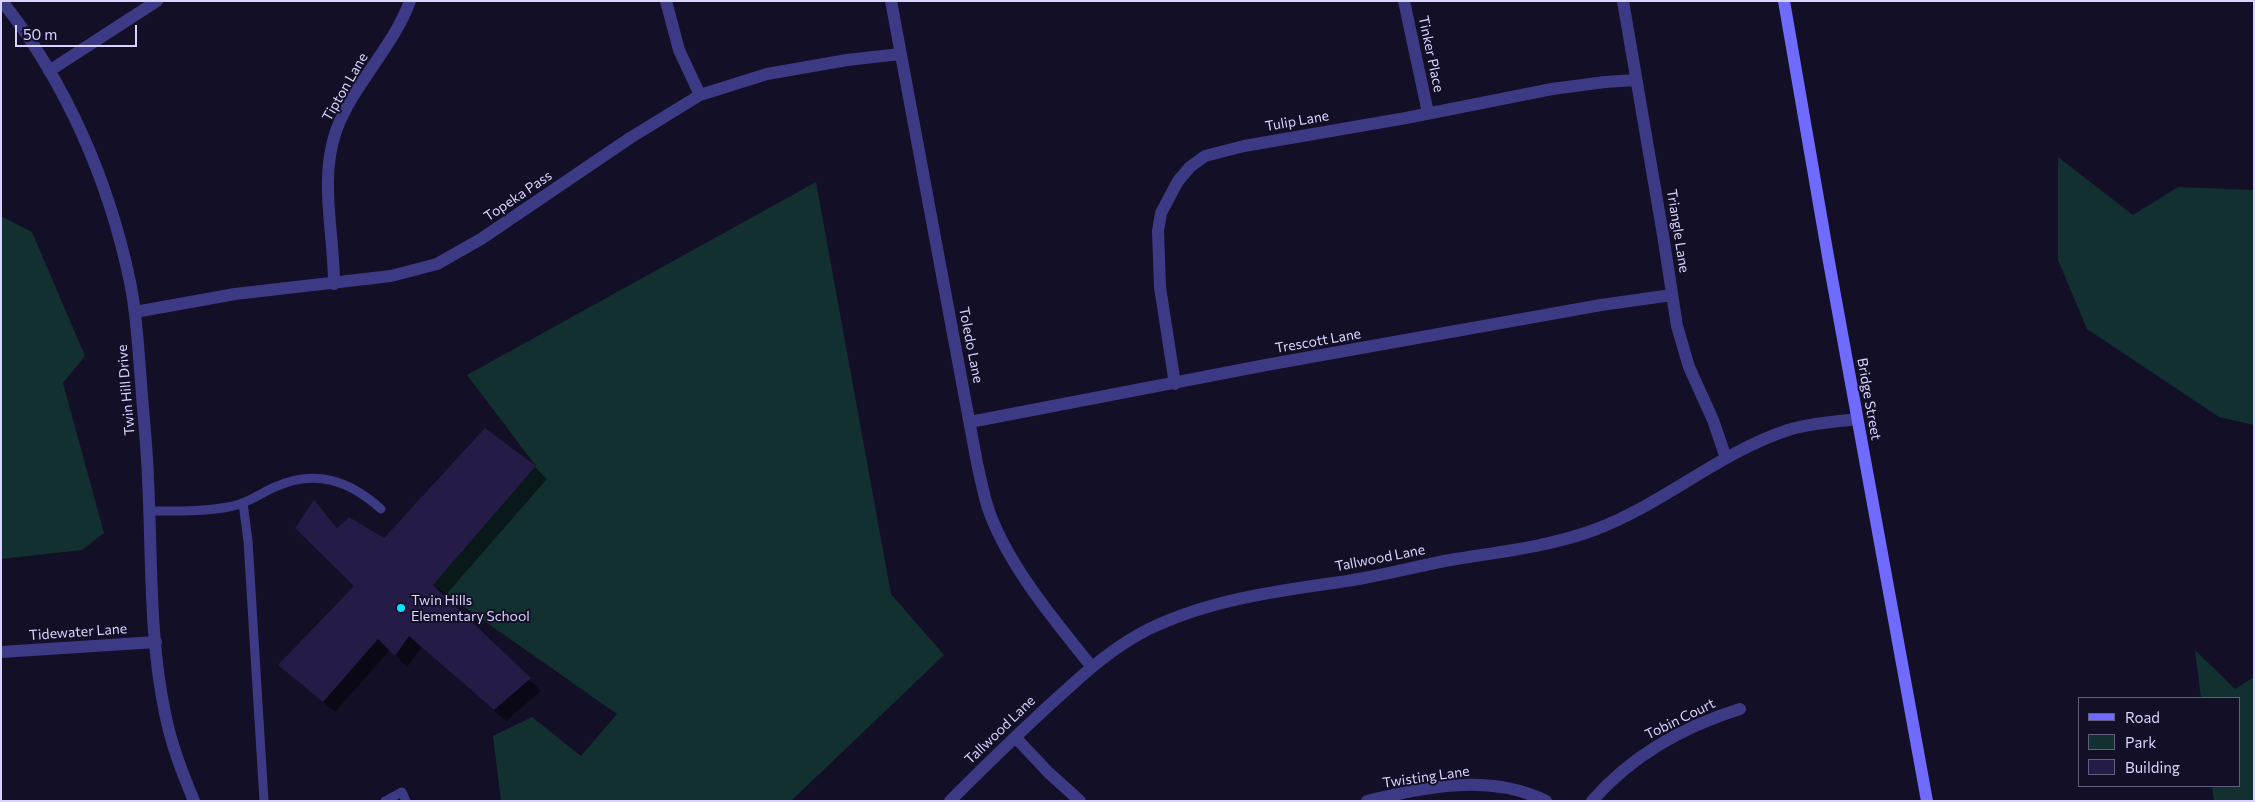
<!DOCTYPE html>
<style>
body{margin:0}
#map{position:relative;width:2255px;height:802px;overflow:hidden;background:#130f26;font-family:Commissioner,sans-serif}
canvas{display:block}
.frame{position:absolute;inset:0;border:2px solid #d9d4ff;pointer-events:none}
.legend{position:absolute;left:2078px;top:697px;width:162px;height:90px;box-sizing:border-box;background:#130f26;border:1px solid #625e7d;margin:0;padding:6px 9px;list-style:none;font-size:15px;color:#d9d4ff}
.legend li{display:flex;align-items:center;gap:10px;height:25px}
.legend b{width:25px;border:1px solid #625e7d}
.scale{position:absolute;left:15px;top:25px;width:122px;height:22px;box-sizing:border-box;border:2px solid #d9d4ff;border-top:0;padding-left:6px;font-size:15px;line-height:18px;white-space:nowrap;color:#d9d4ff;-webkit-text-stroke:4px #130f26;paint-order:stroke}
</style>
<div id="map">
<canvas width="2255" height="802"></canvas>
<div class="frame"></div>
<ul class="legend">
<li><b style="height:6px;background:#6f6bff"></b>Road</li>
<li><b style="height:14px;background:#12302f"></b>Park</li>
<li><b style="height:14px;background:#241b47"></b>Building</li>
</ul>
<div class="scale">50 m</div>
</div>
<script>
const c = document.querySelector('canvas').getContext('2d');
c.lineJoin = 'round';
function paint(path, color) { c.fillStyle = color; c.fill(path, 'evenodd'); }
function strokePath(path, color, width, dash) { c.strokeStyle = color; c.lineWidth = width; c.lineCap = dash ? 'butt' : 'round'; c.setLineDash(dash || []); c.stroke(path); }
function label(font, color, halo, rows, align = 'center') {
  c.font = font + ' Commissioner,sans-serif'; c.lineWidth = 4; c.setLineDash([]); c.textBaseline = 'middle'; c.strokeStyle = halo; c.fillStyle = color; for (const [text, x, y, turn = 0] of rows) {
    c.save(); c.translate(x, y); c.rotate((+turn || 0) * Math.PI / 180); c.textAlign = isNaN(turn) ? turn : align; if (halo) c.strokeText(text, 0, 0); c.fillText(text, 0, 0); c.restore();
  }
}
const green = new Path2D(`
 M2058,157l75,58 45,-28 76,3v235l-35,-8 -132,-88 -29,-69z
 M816,182l75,412 53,61 -153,146h-290l-8,-65 39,-19 49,39 36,-42 -184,-129 103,-119 -69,-91z
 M1,216l31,16 53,124 -22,27 41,150 -22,17 -81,9z
 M2195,650l40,39 19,-12v124h-40l-2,-15h27v-88h-38z`);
const shadow = new Path2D(`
 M485,430l50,37 12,12 -103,118 97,94 -35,30 -84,-74 -15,20 -17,-17 -55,62 -55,-47 76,-79 -41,-84 23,27 46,11z`);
const building = new Path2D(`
 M485,428l51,38 -103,119 98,93 -37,32 -85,-74 -14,20 -17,-17 -55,63 -45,-37 76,-79 -59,-58 19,-28 23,28 12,-11 35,21z`);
const service = new Path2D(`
 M243,503l5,38 16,260
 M148,511c28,0 58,1 85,-5 15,-3 28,-13 42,-19 40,-18 74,-7 106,22
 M385,801l17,-9 4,9`);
const minor = new Path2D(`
 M2,1c64,81 107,180 128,281 7,33 8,67 11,100 2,32 6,64 7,97 4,76 1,159 17,234 6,31 17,59 29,88
 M666,1l13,49 21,45
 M891,1l86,462c4,17 7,35 13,51 21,55 65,107 101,152
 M1404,1l24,112
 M1623,1l40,234 14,91 12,41 24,53 13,38
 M49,71l108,-70
 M334,284c0,-51 -15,-104 2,-153 17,-47 57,-83 74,-130
 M135,312l100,-18 156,-18 46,-12 44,-25 149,-101 70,-43 67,-21 80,-14 53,-6
 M1175,384l-15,-97 -2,-56 3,-18 17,-32 12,-14 15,-11 39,-10 162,-28 146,-29 53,-7 31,-2
 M970,422l296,-57 335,-60 71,-10
 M1,652l155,-10
 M1015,737l34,36 31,28
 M950,801c41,-41 82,-81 125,-119 23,-21 46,-39 74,-53 59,-29 127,-38 191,-47 37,-5 73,-15 110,-22 47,-8 98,-13 144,-30 68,-25 124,-77 194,-100 22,-7 46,-8 69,-11
 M1367,801c59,-14 122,-28 179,0
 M1592,801c40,-46 90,-74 148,-92`);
const secondary = new Path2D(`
 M1784,1l45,261 98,539`);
const markers = [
 [401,608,5,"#00e5ff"]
];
const streetNames = [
 ["Tinker Place",1431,54,78],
 ["Tipton Lane",345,87,-60],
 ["Tulip Lane",1297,121,-10],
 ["Topeka Pass",518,196,-34],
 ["Triangle Lane",1678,231,81],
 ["Trescott Lane",1318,341,-10],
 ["Toledo Lane",971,345,79],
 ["Twin Hill Drive",126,390,-95],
 ["Bridge Street",1869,399,80],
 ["Tallwood Lane",1380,558,-11],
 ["Tidewater Lane",78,632,-4],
 ["Tobin Court",1680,719,-26],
 ["Tallwood Lane",1000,730,-44],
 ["Twisting Lane",1426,777,-8]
];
const poiNames = [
 ["Twin Hills",411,600],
 ["Elementary School",411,616]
];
paint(green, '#12302f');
paint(shadow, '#0007');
paint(building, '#241b47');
strokePath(service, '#3d3a85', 9);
strokePath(minor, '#3d3a85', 12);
strokePath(secondary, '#6f6bff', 12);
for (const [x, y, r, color] of markers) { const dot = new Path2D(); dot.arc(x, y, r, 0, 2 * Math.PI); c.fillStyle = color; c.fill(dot); strokePath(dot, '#130f26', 2); }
label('14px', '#d9d4ff', '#130f26', streetNames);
label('14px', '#d9d4ff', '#130f26', poiNames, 'left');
</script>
